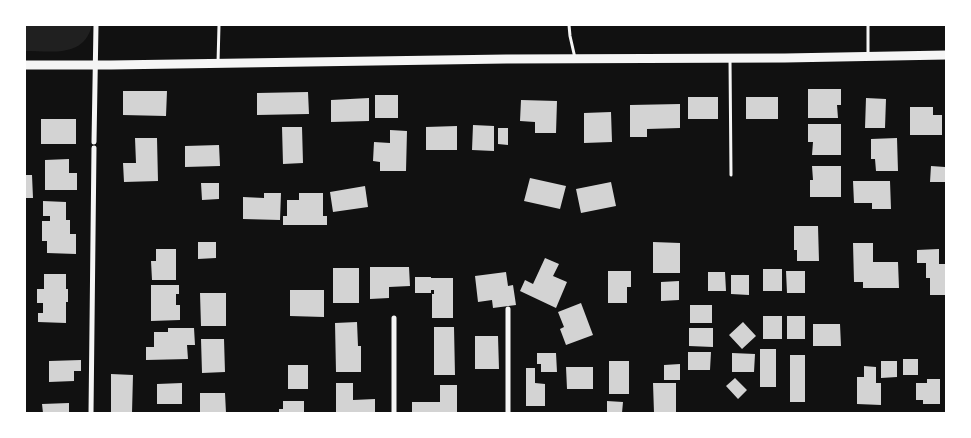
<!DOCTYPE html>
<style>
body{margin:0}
#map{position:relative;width:971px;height:438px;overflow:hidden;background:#111;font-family:"Sofia Sans Condensed",sans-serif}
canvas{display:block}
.frame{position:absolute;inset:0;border:26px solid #fff;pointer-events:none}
</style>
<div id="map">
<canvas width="971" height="438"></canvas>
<div class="frame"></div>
</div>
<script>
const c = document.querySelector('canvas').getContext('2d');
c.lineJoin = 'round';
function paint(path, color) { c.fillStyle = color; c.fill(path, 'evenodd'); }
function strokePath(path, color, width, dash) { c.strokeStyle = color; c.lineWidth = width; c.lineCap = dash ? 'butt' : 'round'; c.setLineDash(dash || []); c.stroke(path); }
const green = new Path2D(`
 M25,25h67c-8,33 -40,26 -67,26z`);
const building = new Path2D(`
 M808,89h33v16h-4l1,13h-30z
 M123,91h44l-1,25 -43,-1z
 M308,92l1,22 -52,1v-22z
 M375,95h23v23h-23z
 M688,97h30v22h-30z
 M746,97h32v22h-32z
 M369,98v23l-38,1v-22z
 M866,98l20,1 -1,29h-20z
 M521,100l36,1 -1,32h-21v-11l-15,-1z
 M680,104v24l-33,1v8h-17v-32z
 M910,107h23v8h9v20h-32z
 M611,112l1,30 -28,1v-30z
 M41,119h35v25h-35z
 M808,124h33v31h-29l1,-13h-5z
 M473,125l21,1v25l-22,-1z
 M457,126v24h-31v-23z
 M282,127h20l1,36 -20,1z
 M498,128h10v17l-10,-1z
 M390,130l17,1 -1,40h-26v-9l-7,-1 1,-19 16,1z
 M135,138h22l1,43 -34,1 -1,-19h13z
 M897,138l1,33h-22l-1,-12h-4v-20z
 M219,145l1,21 -35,1v-21z
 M69,159v14h8v17h-32v-30z
 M812,166h29v31h-31v-17h3z
 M931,166l14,1v15h-15z
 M25,175h7l1,23h-8z
 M530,178l36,8 -6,23 -36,-8z
 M853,181h37l1,28h-19v-6h-18z
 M611,182l5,24 -35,7 -5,-24z
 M201,183h18v16l-17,1z
 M365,186l3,21 -35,5 -3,-20z
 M264,193h17l-1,27 -37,-1v-22l21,1z
 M299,193h24v23h4v9h-44v-9h4v-16h12z
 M43,201l23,1v18h4v14h6v20l-29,-1v-12h-5v-20h8v-5h-7z
 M794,226h24l1,35h-22v-11h-3z
 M198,242h18v16l-18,1z
 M653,242l27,1v30h-27z
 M853,243h20v19h25l1,26h-36v-6h-9z
 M156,249h20v31h-24l-1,-19h5z
 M939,249v15h7v31h-16v-17h-4v-15h-9v-13z
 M545,258l14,6 -6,12 14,6 -11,26 -36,-17 5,-11 8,4z
 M370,267h39l1,19 -21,1v11l-19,1z
 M333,268h26v35h-26z
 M763,269h19v22h-19z
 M608,271h23v16h-4v16h-19z
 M786,271h19v22h-18z
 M506,272l2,14 5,-1 3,20 -23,3 -1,-8 -14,2 -3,-26z
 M708,272h17l1,19h-18z
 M44,274h22v15h2v13h-2v21l-28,-1v-9h5v-10h-6v-14h7z
 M731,275h18v20l-18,-1z
 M415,277h16v1h22v40h-21v-24h2v-4h-3v3h-16z
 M679,281v19l-18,1v-19z
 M151,285h28v9h-3v11h4v15l-29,1z
 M290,290h34v27l-34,-1z
 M200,293h26v33h-25z
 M581,303l12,32 -27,10 -6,-16 4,-2 -6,-15z
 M690,305h22v18h-22z
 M763,316h19v23h-19z
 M787,316h18v23h-18z
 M357,322l1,24h3v26h-25l-1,-49z
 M743,322l13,14 -14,13 -13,-14z
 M813,324h27l1,22h-28z
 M434,327h20l1,48h-21z
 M168,328h26l1,17h-8l1,14 -42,1v-13h8v-15h14z
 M689,328h24v19l-24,-1z
 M475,336h23l1,33h-24z
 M201,339h23l1,33 -23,1z
 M760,349h16v38h-16z
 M688,352h23l-1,18h-22z
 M537,353h19l1,19h-16v-8h-4z
 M732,353l23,1 -1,18h-22z
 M790,355h15v47h-15z
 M903,359h15v16h-15z
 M81,360v11h-7v10l-25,1v-21z
 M609,361h20v33h-20z
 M881,361h16v16l-16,1z
 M680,364v16h-16v-15z
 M288,365h20v24h-20z
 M864,366l12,1v16h5v22l-24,-1v-27h7z
 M566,367h27v22h-26z
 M526,368h9v15l10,1v22h-19z
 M111,374l22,1 -1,38h-21z
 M735,378l12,12 -9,9 -12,-13z
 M927,379h13v25h-17v-4h-7v-17h11z
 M182,383v21h-25v-20z
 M336,383h17v17l22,-1v14h-39z
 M653,383h23v30h-22z
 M440,385h17v27l-45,1v-11h28z
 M200,393h25l1,20h-26z
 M283,401h21v12h-25v-4h4z
 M607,401l16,1 -1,11h-15z
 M69,403v10h-26l-1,-9z`);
const service = new Path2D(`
 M569,25l1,11 5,22
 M868,56v-31
 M730,59l1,116
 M218,63l1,-38`);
const minor = new Path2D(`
 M94,142l2,-117
 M508,309v104
 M91,413l3,-265
 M394,413v-95`);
const tertiary = new Path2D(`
 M25,65h86l395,-6 279,-1 161,-3`);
paint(green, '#202020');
paint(building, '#d3d3d3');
strokePath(service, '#f5f5f5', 3);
strokePath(minor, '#f5f5f5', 5);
strokePath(tertiary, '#f5f5f5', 9);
</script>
